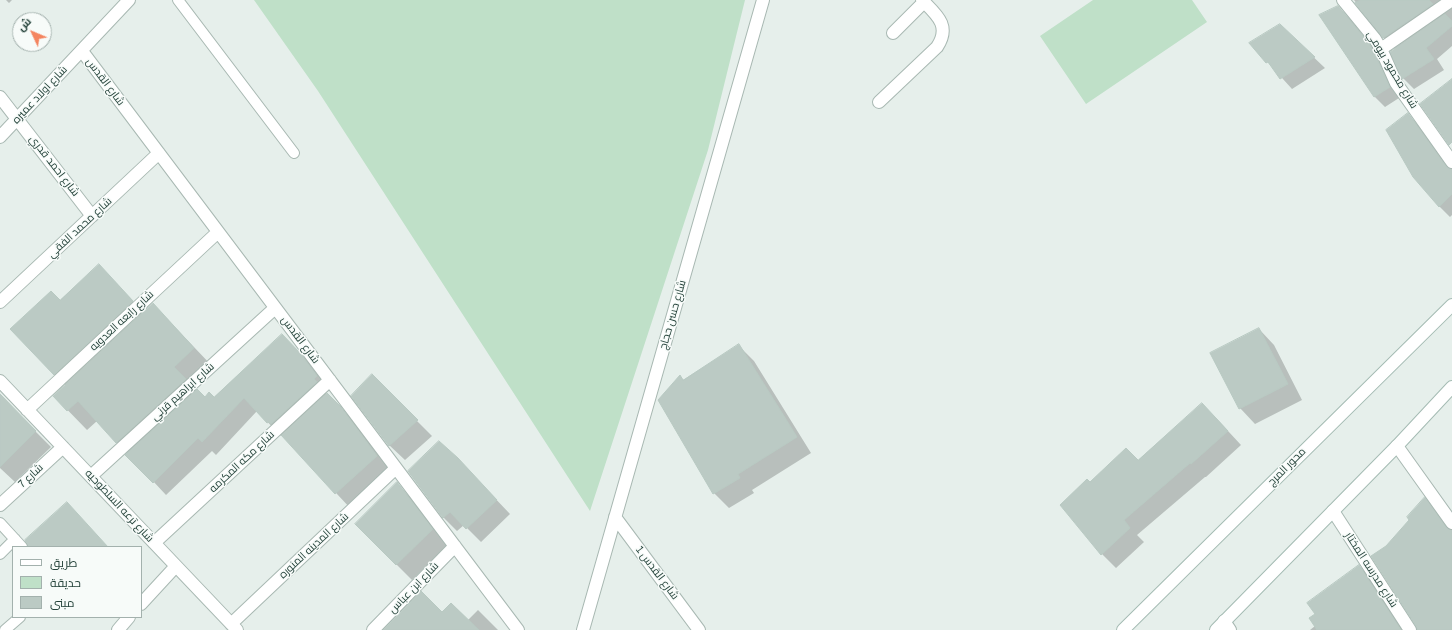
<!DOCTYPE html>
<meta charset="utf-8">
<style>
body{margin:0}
#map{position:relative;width:1452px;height:630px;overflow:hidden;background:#e6efeb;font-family:"Archivo Narrow",Cairo,sans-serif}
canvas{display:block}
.legend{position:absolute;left:12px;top:546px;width:130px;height:72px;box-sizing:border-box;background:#f7fbf9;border:1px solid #a3b1ad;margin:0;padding:5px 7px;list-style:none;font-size:12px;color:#24423a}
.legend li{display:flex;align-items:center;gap:8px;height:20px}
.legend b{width:20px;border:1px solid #a3b1ad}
.north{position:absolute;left:12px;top:12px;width:40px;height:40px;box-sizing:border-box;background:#f7fbf9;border:1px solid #a3b1ad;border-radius:50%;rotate:314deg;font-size:11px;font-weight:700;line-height:16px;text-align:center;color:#24423a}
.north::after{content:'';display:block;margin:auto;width:14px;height:18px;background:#f4845f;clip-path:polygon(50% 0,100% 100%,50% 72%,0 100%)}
</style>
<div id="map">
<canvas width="1452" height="630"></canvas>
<ul class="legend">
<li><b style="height:5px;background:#fff"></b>طريق</li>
<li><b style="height:11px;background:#bfe0c8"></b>حديقة</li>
<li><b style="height:11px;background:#bbcac4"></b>مبنى</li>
</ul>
<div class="north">ش</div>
</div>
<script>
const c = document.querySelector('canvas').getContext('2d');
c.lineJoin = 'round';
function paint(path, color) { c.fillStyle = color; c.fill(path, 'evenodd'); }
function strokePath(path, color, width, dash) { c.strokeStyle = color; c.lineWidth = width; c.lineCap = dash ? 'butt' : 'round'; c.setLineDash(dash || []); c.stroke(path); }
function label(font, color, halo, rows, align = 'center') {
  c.font = font + ' "Archivo Narrow",Cairo,sans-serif'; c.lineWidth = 3; c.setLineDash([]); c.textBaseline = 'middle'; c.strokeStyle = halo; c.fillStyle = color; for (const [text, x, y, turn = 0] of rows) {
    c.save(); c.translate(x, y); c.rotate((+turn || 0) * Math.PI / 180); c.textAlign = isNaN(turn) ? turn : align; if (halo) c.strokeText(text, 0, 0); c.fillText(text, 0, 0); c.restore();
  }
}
const green = new Path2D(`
 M254,0h491l-37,150 -118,361 -272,-420z
 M1093,0h99l15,22 -121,82 -46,-68z`);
const shadow = new Path2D(`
 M6,0h6l-3,3z
 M1354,0h98v46l-15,13 7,11 -30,19 -11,-11 -11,-26 4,-3 -12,-11z
 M1338,7l11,11 30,37 20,43 -14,9 -11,-11z
 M1287,32l38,36 -33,21 -38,-42z
 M1408,114l10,11 34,46v44l-2,2 -11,-11z
 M114,281l30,32 9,-9 60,63 -20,19 12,12h9l81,-50 18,19 17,23 -4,3 30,30 36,49 -41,37 -69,-74 -1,1 -24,-25 -41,44 -4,-4 -46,44 -69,-74 -10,9 -33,-34 12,-10 -12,-12 6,-73z
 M1259,329l15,16 28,55 -47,24 -15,-16z
 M739,346l15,15 57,92 -59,37 2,3 -25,15 -15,-15 -34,-116 4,3z
 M372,376l60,60 -27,24 -16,-15z
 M0,396l51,51 -36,35 -15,-14z
 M1216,418l25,27 -35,32h-1l-68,58 7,7 -28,26 -14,-14 -41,-49 29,-22 48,-22z
 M409,472l62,1 39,41 -29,28 -17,-17 -7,6 -13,-13z
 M397,484l15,15 35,46 -35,35 -56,-56z
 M1425,499l14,14 13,18v99h-18l-47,-84 23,-26z
 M1359,566l17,17 30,47h-96l5,-4 1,-12z
 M478,610l20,20h-113l57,-17 26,7z`);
const building = new Path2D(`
 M1361,0h68l4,4 -50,34 -28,-35z
 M1338,6l31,37 5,9 16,35 -16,10 -55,-82z
 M1445,14l7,7v5l-26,22 8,11 -32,20 -12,-27z
 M1280,24l35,33 -35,22 -12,-17 -2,1 -17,-20z
 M1452,79v63l-3,3 -29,-41z
 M1408,113l38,53 6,3v25l-13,13 -26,-30 -27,-47z
 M99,264l34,37 -79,74 -44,-46 41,-38 9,9z
 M153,303l41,45 -20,19 12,12 -70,64 -38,-42 -11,10 -14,-15z
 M1259,328l29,56 -49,25 -29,-56z
 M282,334l18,19 17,23 -3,3 3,3 -46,42 -2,-2 -2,1 -23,-25 -42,44 -4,-4 -45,45 -28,-28 72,-66 8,8 4,-5 5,5z
 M739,344l58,93 -59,37 2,4 -27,16 -55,-94 22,-25 3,5z
 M372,374l46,46 -29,26 -38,-50z
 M327,393l14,14 36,49 -42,38 -54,-59z
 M0,394l36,37 -36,36z
 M1202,403l26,28 -37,33 -1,-1 -66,57 6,8 -29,27 -41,-50 27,-26 3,3 36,-34 12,12z
 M439,441l19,17 39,42 -31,29 -16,-17 -7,6 -35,-47z
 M397,482l36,47 -37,36 -41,-41z
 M1425,497l21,30 6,3v100h-35l-1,-4 -45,-70 15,-10 23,-26 -2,-3z
 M67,502l41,45h-80l-3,-7z
 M1359,565l42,65h-84l-8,-12 6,-4 -8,-11z
 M421,591l21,21 9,-9 28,27h-96z`);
const service = new Path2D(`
 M178,0l116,153
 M0,523l22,24
 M0,554l15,-15
 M5,630l15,-13`);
const minor = new Path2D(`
 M1343,0l32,39 6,10 15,34 56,79
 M893,33l31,-31
 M1381,49l71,-49
 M82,51l436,579
 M0,97l92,119
 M879,102l58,-55c14,-21 0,-32 -15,-47
 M0,137l129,-137
 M0,302l159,-149
 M0,381l237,249
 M27,410l191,-178
 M1397,446l55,77
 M91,476l184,-168
 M0,505l63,-58
 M1333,511l77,119
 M615,517l84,113
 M154,543l176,-163
 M141,604l35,-38
 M1224,621l6,9
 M231,624l165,-156
 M118,630l11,-13
 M373,630l82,-84
 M583,630l180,-630`);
const secondary = new Path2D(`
 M1123,630l329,-325
 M1216,630l181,-184 55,-59`);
const streetNames = [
 ["شارع محمود بيومي",1392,70,59],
 ["شارع القدس",105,82,53],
 ["شارع اولاد عميره",40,95,-47],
 ["شارع احمد قدري",54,166,52],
 ["شارع محمد الفقي",80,228,-43],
 ["شارع حسن حجاج",673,315,-74],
 ["شارع رابعه العدويه",122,321,-43],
 ["شارع القدس",300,340,53],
 ["شارع ابراهيم قرني",183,392,-42],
 ["شارع مكه المكرمه",242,462,-43],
 ["محور المرج",1287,467,-45],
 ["شارع 7",31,476,-43],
 ["شارع ترعه السلطوحيه",119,506,47],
 ["شارع المدينه المنوره",314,546,-43],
 ["شارع مدرسه المختار",1371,570,57],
 ["شارع القدس 1",657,573,53],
 ["شارع ابن عباس",414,588,-46]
];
paint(green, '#bfe0c8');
paint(shadow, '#0003');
paint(building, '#bbcac4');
strokePath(building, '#b8c9c2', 1);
strokePath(service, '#a8b8b2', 12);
strokePath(minor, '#a8b8b2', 14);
strokePath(secondary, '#a4bbb3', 14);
strokePath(service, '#fff', 10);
strokePath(minor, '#fff', 12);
strokePath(secondary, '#fff', 12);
label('11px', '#24423a', '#f7fbf9', streetNames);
</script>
